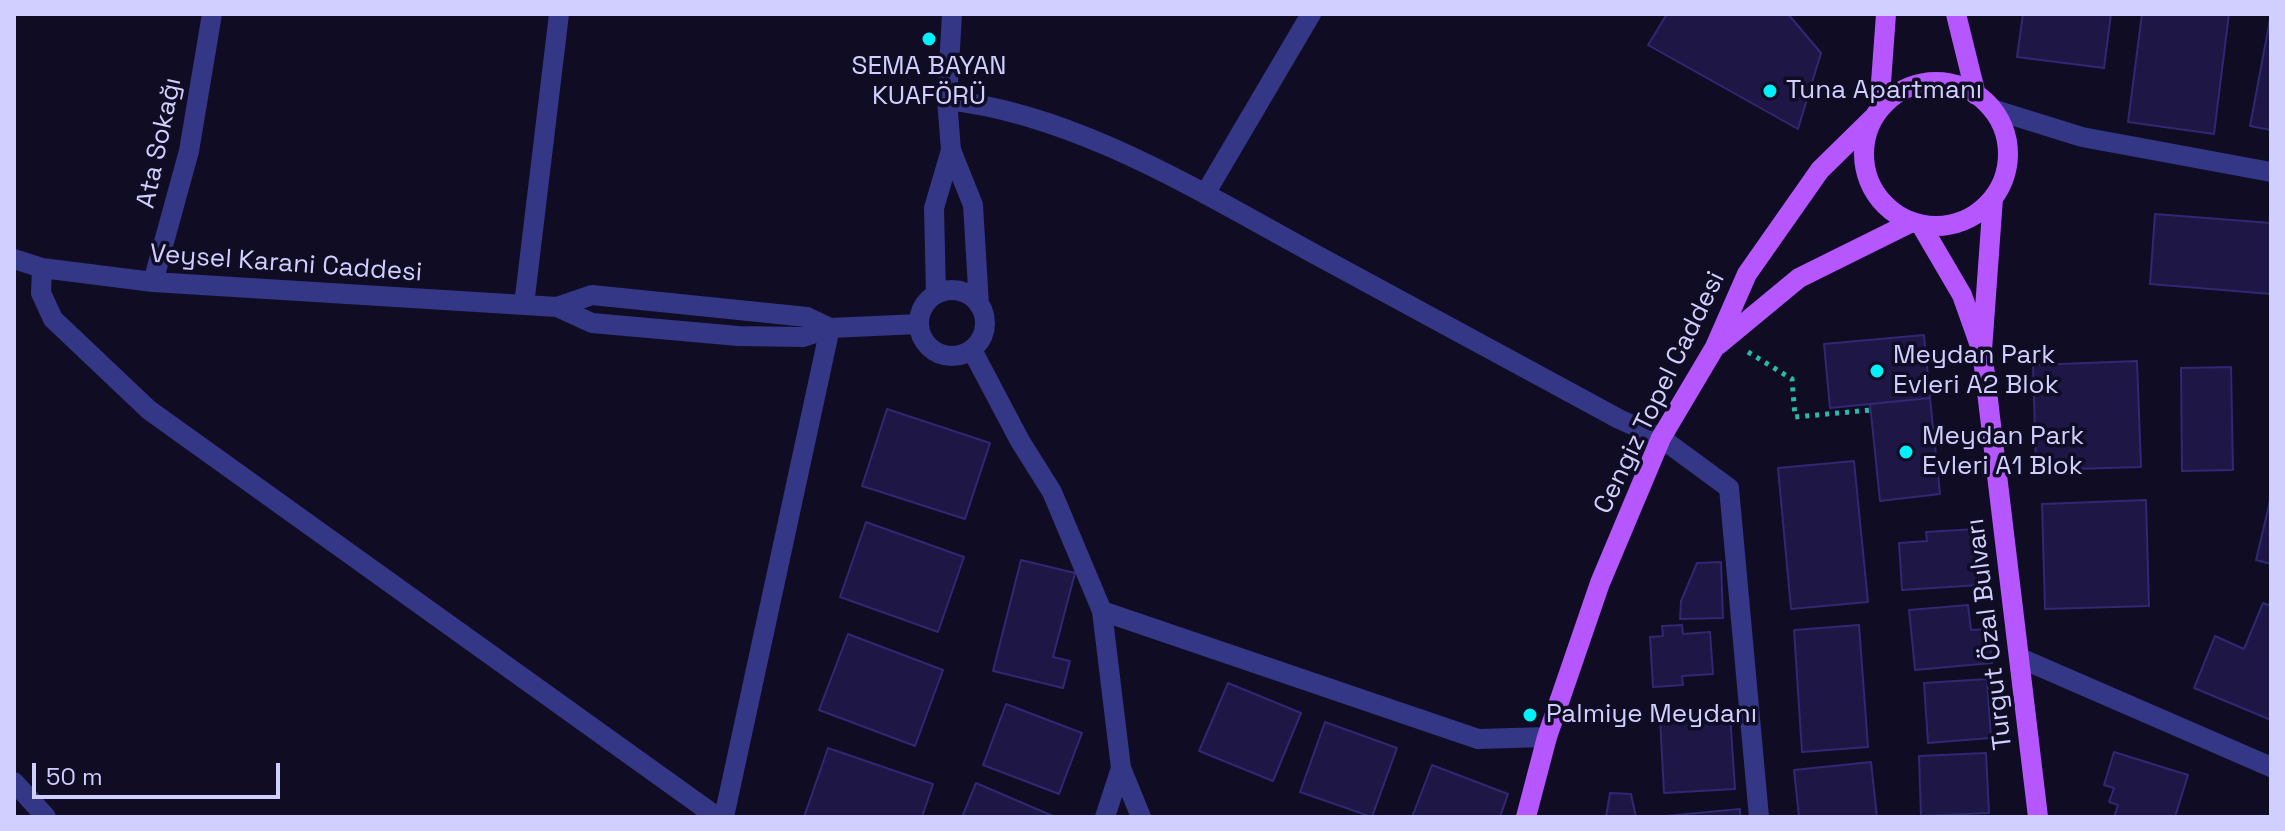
<!DOCTYPE html>
<meta charset="utf-8">
<style>
body{margin:0}
#map{position:relative;width:2285px;height:831px;overflow:hidden;background:#0f0c23;font-family:"Space Grotesk",sans-serif}
canvas{display:block}
.frame{position:absolute;inset:0;border:16px solid #d1cfff;pointer-events:none}
.scale{position:absolute;left:32px;top:763px;width:248px;height:36px;box-sizing:border-box;border:4px solid #d1cfff;border-top:0;padding-left:10px;font-size:24px;line-height:28px;white-space:nowrap;color:#d1cfff;-webkit-text-stroke:6px #0f0c23;paint-order:stroke}
</style>
<div id="map">
<canvas width="2285" height="831"></canvas>
<div class="frame"></div>
<div class="scale">50 m</div>
</div>
<script>
const c = document.querySelector('canvas').getContext('2d');
c.lineJoin = 'round';
function paint(path, color) { c.fillStyle = color; c.fill(path, 'evenodd'); }
function strokePath(path, color, width, dash) { c.strokeStyle = color; c.lineWidth = width; c.lineCap = dash ? 'butt' : 'round'; c.setLineDash(dash || []); c.stroke(path); }
function label(font, color, halo, rows, align = 'center') {
  c.font = font + ' "Space Grotesk",sans-serif'; c.lineWidth = 7; c.setLineDash([]); c.textBaseline = 'middle'; c.strokeStyle = halo; c.fillStyle = color; for (const [text, x, y, turn = 0] of rows) {
    c.save(); c.translate(x, y); c.rotate((+turn || 0) * Math.PI / 180); c.textAlign = isNaN(turn) ? turn : align; if (halo) c.strokeText(text, 0, 0); c.fillText(text, 0, 0); c.restore();
  }
}
const building = new Path2D(`
 M1667,14h121l33,39 -23,76 -150,-84z
 M2023,14h88l-7,54 -87,-11z
 M2142,14h87l-15,120 -86,-12z
 M2271,14v116l-21,-4z
 M2155,214l116,9v71l-121,-10z
 M1924,335l6,63 -100,10 -6,-64z
 M2137,361l4,106 -105,3 -3,-105z
 M2231,367l2,103 -51,1 -1,-103z
 M1930,398l10,96 -60,7 -10,-97z
 M887,409l103,34 -25,76 -103,-33z
 M1854,461l14,141 -77,7 -13,-141z
 M2146,500l3,106 -104,3 -3,-105z
 M2270,501h1v63l-15,-4z
 M866,522l98,35 -26,75 -98,-35z
 M1976,529l4,56 -78,5 -3,-47 28,-2 -1,-9z
 M1021,560l54,13 -22,84 17,4 -7,27 -70,-17z
 M1721,562l2,56 -43,1 1,-18 16,-38z
 M2263,603l8,3v114l-77,-32 21,-52 29,13z
 M1968,605l3,25 18,-1 3,34 -77,7 -6,-60z
 M1682,625l1,9 27,-2 3,42 -31,2 1,9 -30,2 -3,-50 13,-1 -1,-10z
 M1859,625l9,122 -66,5 -8,-122z
 M848,634l95,36 -28,76 -96,-36z
 M1987,679l4,59 -63,5 -4,-60z
 M1228,683l73,30 -28,68 -74,-30z
 M1006,704l76,29 -23,61 -76,-29z
 M1730,714l5,75 -71,4 -4,-75z
 M1325,722l72,26 -25,69 -72,-25z
 M828,748l105,36 -11,33h-118z
 M2114,752l74,23 -13,42h-61l4,-12 -9,-3 5,-14 -10,-3z
 M1986,753l3,60 -68,3 -2,-60z
 M1871,762l6,55h-78l-5,-47z
 M1432,765l76,29 -8,23h-88z
 M976,783l77,33v1h-91z
 M1610,793l21,1 5,23h-30z
 M1740,809v8h-85z`);
const path = new Path2D(`
 M1748,352l44,27 3,38 76,-7`);
const minor = new Path2D(`
 M952,14l-5,86 4,50 22,55 6,100
 M947,100c128,14 250,90 362,151 103,56 206,112 310,168l42,19 68,50 30,329
 M1992,109l90,28 189,35
 M1205,194l106,-180
 M14,259l28,9 111,14 404,25
 M42,268l-1,25 12,26 96,91 568,407
 M153,282l36,-131 23,-137
 M919 323a33 33 0 1 1 66 0a33 33 0 1 1-66 0Z
 M936,294l-2,-86 17,-58
 M524,305l35,-291
 M830,328l-23,-11 -215,-22 -35,12 35,16 146,13 65,1 27,-9 89,-4
 M972,350l48,91 32,51 50,119 19,157 20,49
 M1102,611l376,128 69,-2
 M2020,658l251,109
 M14,782l32,35
 M724,817l106,-489
 M1105,817l16,-49`);
const major = new Path2D(`
 M1956,14l20,81
 M1864 154a72 72 0 1 1 144 0a72 72 0 1 1-144 0Z
 M1879,110l7,-96
 M1993,198l-11,152 56,467
 M1921,225l41,70 17,48
 M1718,345l81,-67 113,-56
 M1526,817l21,-80 53,-154 61,-145 54,-91 32,-73 73,-104 53,-52`);
const markers = [
 [929,39,8,"#00f1fa"],
 [1770,91,8,"#00f1fa"],
 [1877,371,8,"#00f1fa"],
 [1906,452,8,"#00f1fa"],
 [1530,715,8,"#00f1fa"]
];
const poiNames = [
 ["SEMA BAYAN",929,67,"center"],
 ["KUAFÖRÜ",929,97,"center"],
 ["Tuna Apartmanı",1786,91],
 ["Meydan Park",1893,356],
 ["Evleri A2 Blok",1893,386],
 ["Meydan Park",1922,437],
 ["Evleri A1 Blok",1922,467],
 ["Palmiye Meydanı",1546,715]
];
const streetNames = [
 ["Ata Sokağı",160,143,-78],
 ["Veysel Karani Caddesi",286,264,4],
 ["Cengiz Topel Caddesi",1660,393,-64],
 ["Turgut Özal Bulvarı",1990,634,-97]
];
paint(building, '#1e1746');
strokePath(building, '#322773', 2);
strokePath(path, '#26bca9', 5, [4, 6]);
strokePath(minor, '#343686', 20);
strokePath(major, '#b556ff', 20);
for (const [x, y, r, color] of markers) { const dot = new Path2D(); dot.arc(x, y, r, 0, 2 * Math.PI); c.fillStyle = color; c.fill(dot); strokePath(dot, '#0f0c23', 3); }
label('26px', '#d1cfff', '#0f0c23', poiNames, 'left');
label('26px', '#d1cfff', '#0f0c23', streetNames);
</script>
